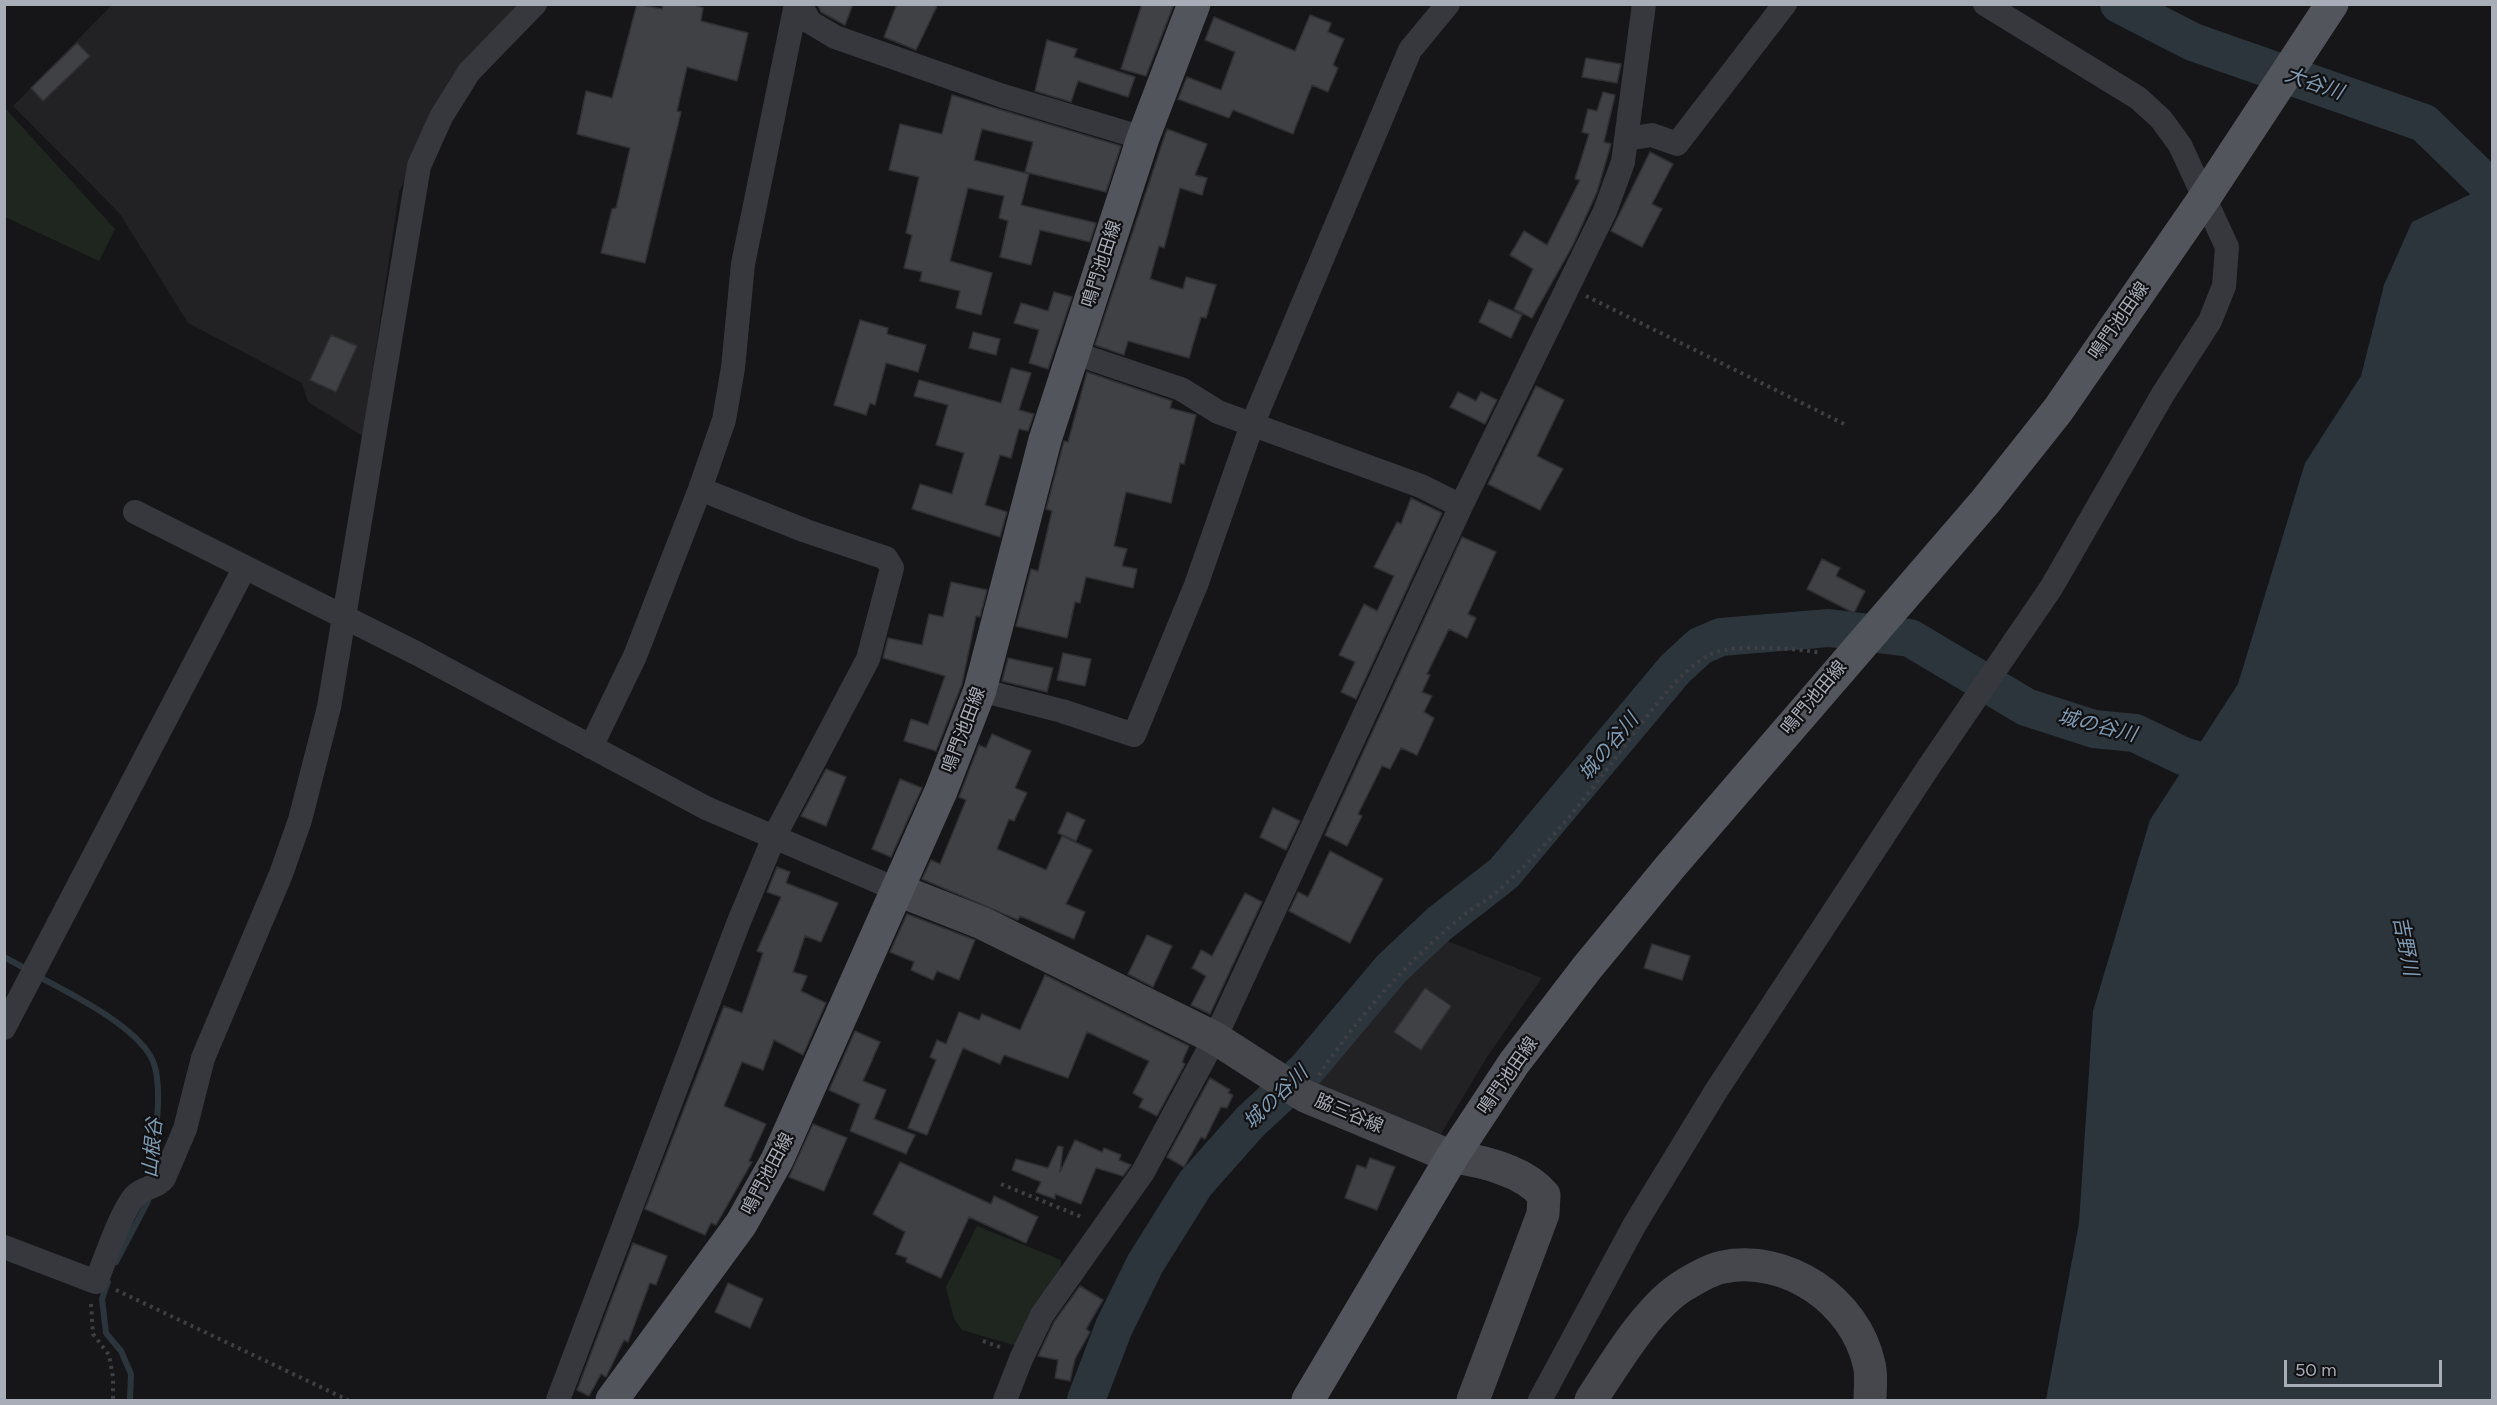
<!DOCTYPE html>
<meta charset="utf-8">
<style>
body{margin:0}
#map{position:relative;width:2497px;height:1405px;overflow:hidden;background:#161618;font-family:Figtree,sans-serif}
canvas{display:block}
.frame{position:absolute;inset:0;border:6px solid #a8adb8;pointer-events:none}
.scale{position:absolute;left:2284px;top:1360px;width:158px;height:27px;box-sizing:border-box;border:3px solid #a8adb8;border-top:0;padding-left:8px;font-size:18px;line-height:21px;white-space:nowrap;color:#a8adb8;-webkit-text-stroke:4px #111113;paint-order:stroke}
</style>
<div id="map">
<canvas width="2497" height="1405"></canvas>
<div class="frame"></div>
<div class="scale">50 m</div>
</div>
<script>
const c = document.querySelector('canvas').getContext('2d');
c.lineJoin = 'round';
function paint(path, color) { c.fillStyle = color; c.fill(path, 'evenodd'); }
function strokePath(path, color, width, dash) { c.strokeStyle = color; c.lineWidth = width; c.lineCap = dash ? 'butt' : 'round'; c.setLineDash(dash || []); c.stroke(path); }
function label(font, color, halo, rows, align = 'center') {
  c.font = font + ' Figtree,"Noto Sans JP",sans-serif'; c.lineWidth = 4.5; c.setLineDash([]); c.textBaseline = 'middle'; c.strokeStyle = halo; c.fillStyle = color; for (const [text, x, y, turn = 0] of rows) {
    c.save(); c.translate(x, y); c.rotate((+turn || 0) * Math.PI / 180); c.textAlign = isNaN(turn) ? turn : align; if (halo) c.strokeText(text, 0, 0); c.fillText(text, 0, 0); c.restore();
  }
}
const built = new Path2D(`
 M112,5h406l-76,91 -43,96 -36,244 -55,-34 -6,-19 -114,-60 -68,-109 -107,-108z
 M1447,941l95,37 -55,79 -49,82 -126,-47 56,-72 75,-78z`);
const green = new Path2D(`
 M5,108l110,121 -16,32 -94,-44z
 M977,1226l84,34 -1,9 -43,77 -55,-16 -8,-11 -8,-32z`);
const water = new Path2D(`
 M2492,184v1216h-446l33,-177 14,-212 57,-191 88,-136 67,-221 56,-87 23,-91 28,-63z`);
const stream = new Path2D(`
 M4,957l24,13
 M36,975c33,18 97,49 115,82 15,27 2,92 -1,123
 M116,1262l32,-61 1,-8
 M108,1282l-6,17 4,34 15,18 10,23 -1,26`);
const river = new Path2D(`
 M2119,4l74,38 231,81 68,66
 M1086,1400l28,-73 31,-63 50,-80 55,-62 56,-52 86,-102 48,-45 64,-50 171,-204 25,-23 21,-9 108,-9 81,10 116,69 68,22 41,4 48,23 55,17`);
const building = new Path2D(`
 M637,4l25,5 1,-5h29l11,4 -2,13 47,12 -11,48 -50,-14 -10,44 4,1 -36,151 -44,-10 11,-44 4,-1 14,-60 -53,-14 9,-43 26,7z
 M817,4h36l-8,21 -24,-13z
 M897,4h41l-22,46 -32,-13z
 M1142,4h32l-28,72 -25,-7z
 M1310,15l21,8 -3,9 16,7 -11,26 5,3 -10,24 -16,-7 -19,49 -60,-24 -4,8 -51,-19 9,-22 34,13 14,-38 -30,-12 9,-23 81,34z
 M1047,40l30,9 -3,8 61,20 -7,20 -50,-16 -7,21 -36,-11z
 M77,43l13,13 -47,45 -12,-13z
 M1586,58l35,6 -4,19 -35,-6z
 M1603,92l12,3 -11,47 7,2 -14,48 -24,53 -41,73 -18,-9 19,-40 -23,-14 14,-24 23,14 33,-65 -5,-1 14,-45 -7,-2 6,-23 9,2z
 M952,95l169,51 -15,46 -81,-20 8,-30 -51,-13 -8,31 55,14 -8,31 75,18 -6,19 -50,-12 -9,35 -31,-8 8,-36 -9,-3 5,-22 -36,-8 -18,73 42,12 -11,42 -25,-7 4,-17 -40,-10 2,-9 -18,-4 8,-33 -6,-2 13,-56 -30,-7 11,-46 42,10z
 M1167,129l40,15 -12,31 12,3 -5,17 -22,-7 -16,60 -5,-2 -9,33 33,10 3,-12 30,8 -10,33 -5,-1 -12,41 -61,-17 -4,14 -29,-10z
 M1650,152l23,12 -21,40 10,5 -20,38 -31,-16z
 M1054,292l18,5 -24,72 -19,-6 10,-33 -25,-7 7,-20 27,8z
 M1489,300l33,15 -11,23 -32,-16z
 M860,320l28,8 -1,6 39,11 -8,27 -32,-9 -11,42 -5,-2 -4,12 -32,-10z
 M973,332l27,7 -4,16 -27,-7z
 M331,335l26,11 -21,46 -26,-12z
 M1011,368l20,5 -12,37 15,4 -6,17 -9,-2 -8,29 -11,-3 -15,50 22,7 -7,25 -88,-28 8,-25 32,10 12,-41 -28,-8 12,-40 -34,-9 5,-16 82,23z
 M1087,372l85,29 -2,7 26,7 -12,49 -4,-1 -9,40 -45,-11 -12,54 13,3 -5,17 15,3 -4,19 -47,-11 -6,26 -5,-1 -8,36 -51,-12 15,-57 7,2 14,-60 -6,-2 17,-64 1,-4 4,1z
 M1536,386l28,14 -27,56 26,13 -23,41 -52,-26z
 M1458,392l18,9 5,-9 16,8 -12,24 -35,-17z
 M1411,498l31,15 -86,186 -15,-7 14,-30 -16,-7 25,-51 13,7 17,-35 -20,-9 23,-45 4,2z
 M1462,537l34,15 -28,62 8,4 -9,20 -18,-9 -22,45 3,1 -8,17 10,4 -8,16 10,6 -8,18 -9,19 -16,-7 -11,21 -8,-3 -24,48 4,2 -15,30 -22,-11z
 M1822,559l18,9 -4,8 29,15 -11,22 -47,-24z
 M951,582l36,8 -7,27 -4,-1 -14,68 -26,67 -32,-10 7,-22 17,6 17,-49 -62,-18 5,-20 34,7 7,-31 14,3z
 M1063,653l28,6 -6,27 -28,-6z
 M1008,658l45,10 -6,24 -45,-11z
 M992,734l39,17 -16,37 12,5 -13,28 -5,-2 -12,30 49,21 16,-34 30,14 -26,54 19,8 -11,27 -54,-23 -2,4 -96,-41 9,-19 9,4 26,-64 -7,-3 20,-52 7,3z
 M826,769l20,8 -20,49 -25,-10z
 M900,779l22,9 -31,69 -19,-8z
 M1273,808l27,13 -14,29 -26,-13z
 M1067,812l18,8 -9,21 -18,-8z
 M1330,851l53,28 -33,64 -61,-32 9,-19 10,5z
 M777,867l13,5 -4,11 52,20 -17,39 -16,-6 -12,36 14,4 -6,15 25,12 -23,52 -29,-15 -11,30 -21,-8 -18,44 42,18 -17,37 3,1 -36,63 -5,-2 -6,12 -60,-26 79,-203 18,7 21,-60 -6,-2 24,-54 -14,-5z
 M1245,893l17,9 -52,112 -19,-9 15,-29 -14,-8 9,-18 11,6z
 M907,914l68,26 -16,40 -22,-9 -4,9 -22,-10 3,-8 -24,-10z
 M1147,935l25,11 -19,41 -25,-13z
 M1652,944l38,12 -8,24 -38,-12z
 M1045,975l144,71 -7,16 3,2 -28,52 -18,-9 4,-8 -10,-6 16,-32 -62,-29 -19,46 -64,-23 -4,9 -37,-16 -36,87 -19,-7 28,-68 -6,-3 7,-17 9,4 13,-32 20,8 3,-6 38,16z
 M1425,988l26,18 -30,44 -27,-18z
 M855,1031l25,11 -17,39 23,9 -12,29 41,16 -9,19 -56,-23 10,-27 -31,-14z
 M1210,1078l20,12 -2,3 5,2 -6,13 -6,-1 -16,32 -4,-2 -17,30 -17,-10z
 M813,1124l34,14 -23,53 -35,-14z
 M1075,1140l27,12 2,-4 17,7 -2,5 12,5 -8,11 -27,-8 -15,36 -26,-10v5l-19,-7 5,-10 -29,-12 4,-11 32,9 10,-22 5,1 -3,25z
 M1370,1158l25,9 -18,43 -32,-12 12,-33 9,3z
 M900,1162l91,42 3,-8 44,21 -12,26 -57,-26 -28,61 -35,-16 1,-4 -11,-4 9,-22 -32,-18z
 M633,1243l34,13 -11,29 -6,-2 -22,59 -4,-2 -17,35 -1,2 -5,-3 -12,22 -12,-6z
 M728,1283l35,16 -13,29 -35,-16z
 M1080,1286l23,14 -17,29 4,3 -15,27 -5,22 -15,-3 3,-18 -20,-4 16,-34z`);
const path = new Path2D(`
 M1586,296l258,128
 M1319,1075c39,-58 86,-111 140,-156 12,-11 28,-18 40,-29 43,-38 81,-85 115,-130 24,-31 66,-95 102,-108 20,-7 84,-4 104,1
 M1001,1184l83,34
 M116,1290l232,110
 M91,1304l2,30 16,21 4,22v23
 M983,1341l19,7`);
const minor = new Path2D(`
 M800,4l10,18 25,15 168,59 140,42
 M1626,139l26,-4 25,9 108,-140
 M1074,353l107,36 37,23 203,74 40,20
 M135,512l281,141 290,155 192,82
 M980,690l82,21 72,24 62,-150 56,-160 158,-375 38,-46
 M591,747l44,-91 65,-167 24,-69 9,-52 10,-104 53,-260
 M4,1028l240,-459
 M4,1247l92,35c8,-19 26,-74 40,-87 8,-8 21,-7 28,-17l21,-49 18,-71 78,-184 19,-54 29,-113 90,-541 22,-49 28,-45 66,-68
 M558,1400l180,-476 36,-87 94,-178 24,-91 -6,-10 -80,-27 -106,-42
 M1005,1400l16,-41 21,-44 101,-143 72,-134 246,-532 144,-295 18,-49 21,-158
 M1540,1400l95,-176 81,-133 212,-323 123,-180 112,-194 47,-73 14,-35 3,-39 -47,-102 -19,-26 -23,-21 -153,-94`);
const secondary = new Path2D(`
 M898,890l84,33 233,115 90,58 147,61c31,4 72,14 92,38l-1,19 -70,186
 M1591,1400c23,-35 58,-95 95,-116 10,-6 26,-15 37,-17 64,-13 132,34 146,97 3,11 1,25 1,36`);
const primary = new Path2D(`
 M612,1400l129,-176 36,-64 164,-369 39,-101 65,-250 98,-302 51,-134
 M1308,1400l144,-243 62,-94 72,-94 84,-102 315,-365 73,-92 147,-213 127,-193`);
const streetNames = [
 ["鳴門池田線",1102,264,-72],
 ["鳴門池田線",2119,321,-55],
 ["鳴門池田線",1814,698,-50],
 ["鳴門池田線",964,730,-69],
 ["鳴門池田線",1508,1076,-55],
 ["脇三谷線",1349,1114,23],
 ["鳴門池田線",768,1174,-62]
];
const waterNames = [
 ["大谷川",2314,84,19],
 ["城の谷川",2097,726,14],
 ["城の谷川",1609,747,-50],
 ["吉野川",2405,946,79],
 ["城の谷川",1276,1098,-44],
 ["山根谷",153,1148,-85]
];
paint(built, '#222225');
paint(green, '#1e261f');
paint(water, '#2c353c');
strokePath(stream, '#2c353c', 6);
strokePath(river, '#2c353c', 38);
paint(building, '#404145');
strokePath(building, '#303034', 1.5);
strokePath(path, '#3d3f44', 4, [3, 4.5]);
strokePath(minor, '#37383d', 24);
strokePath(secondary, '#45474d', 33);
strokePath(primary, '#53555c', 33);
label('18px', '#a8adb8', '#111113', streetNames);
label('italic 20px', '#7f9bb3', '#111113', waterNames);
</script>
